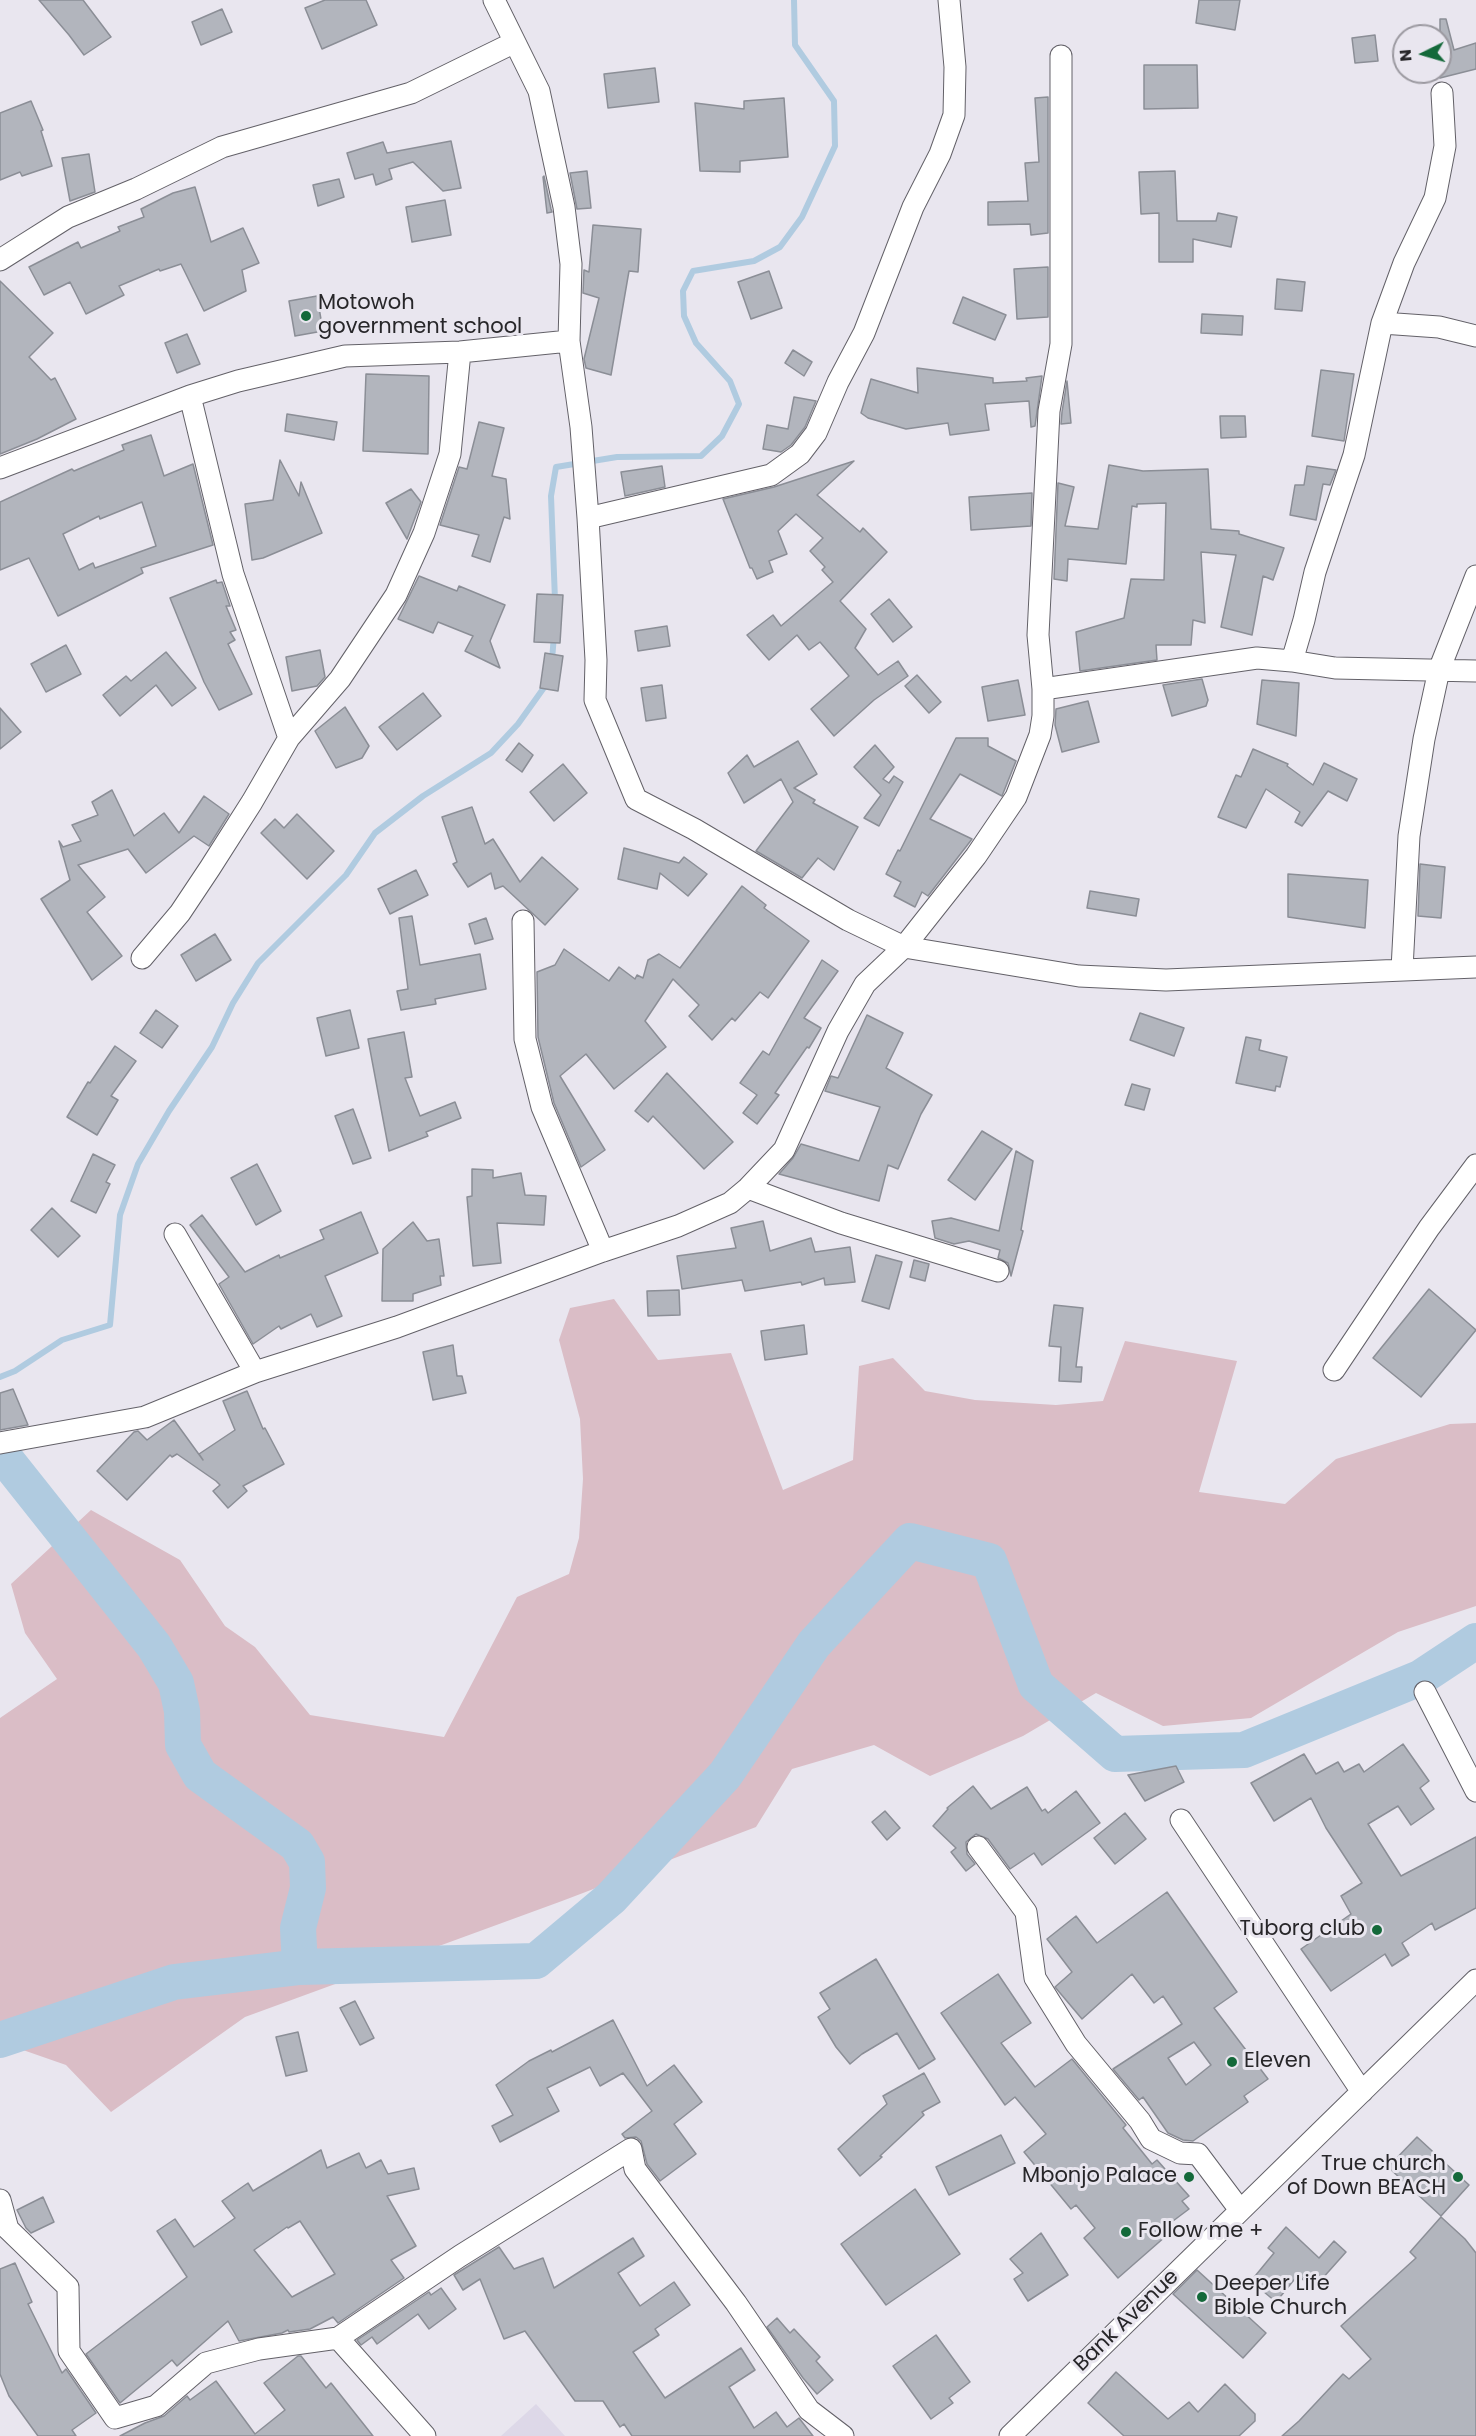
<!DOCTYPE html>
<style>
body{margin:0}
#map{position:relative;width:1476px;height:2436px;overflow:hidden;background:#e9e6ef;font-family:Poppins,sans-serif}
canvas{display:block}
.north{position:absolute;left:1392px;top:24px;width:60px;height:60px;box-sizing:border-box;background:#e9e6ef;border:2px solid #9b99a0;border-radius:50%;rotate:265deg;font-size:16px;font-weight:700;line-height:24px;text-align:center;color:#272629}
.north::after{content:'';display:block;margin:auto;width:21px;height:27px;background:#14693a;clip-path:polygon(50% 0,100% 100%,50% 72%,0 100%)}
</style>
<div id="map">
<canvas width="1476" height="2436"></canvas>
<div class="north">N</div>
</div>
<script>
const c = document.querySelector('canvas').getContext('2d');
c.lineJoin = 'round';
function paint(path, color) { c.fillStyle = color; c.fill(path, 'evenodd'); }
function strokePath(path, color, width, dash) { c.strokeStyle = color; c.lineWidth = width; c.lineCap = dash ? 'butt' : 'round'; c.setLineDash(dash || []); c.stroke(path); }
function label(font, color, halo, rows, align = 'center') {
  c.font = font + ' Poppins,sans-serif'; c.lineWidth = 6; c.setLineDash([]); c.textBaseline = 'middle'; c.strokeStyle = halo; c.fillStyle = color; for (const [text, x, y, turn = 0] of rows) {
    c.save(); c.translate(x, y); c.rotate((+turn || 0) * Math.PI / 180); c.textAlign = isNaN(turn) ? turn : align; if (halo) c.strokeText(text, 0, 0); c.fillText(text, 0, 0); c.restore();
  }
}
const built = new Path2D(`
 M536,2404l29,32h-64z`);
const green = new Path2D(`
 M614,1299l44,61 73,-7 52,137 70,-30 6,-94 34,-8 32,33 50,9 81,5 47,-4 22,-60 112,20 -38,131 86,12 51,-45 114,-35 26,-1v183l-78,26 -147,86 -88,8 -67,-33 -73,43 -93,40 -56,-31 -82,24 -36,58 -194,74 -317,116 -134,95 -45,-47 -66,-23v-324l57,-39 -32,-46 -14,-49 80,-74 89,50 45,66 30,21 55,68 134,22 73,-140 52,-23 10,-36 4,-59 -3,-60 -21,-79 11,-32z`);
const stream = new Path2D(`
 M555,600l-4,-104 5,-29 61,-10 84,-1 21,-20 17,-32 -9,-23 -34,-38 -12,-27 -1,-25 10,-20 61,-10 26,-14 22,-30 33,-71 -1,-45 -39,-56 -1,-45
 M552,660l2,-25
 M0,1377l15,-6 47,-31 48,-15 10,-110 18,-51 31,-53 43,-64 21,-44 25,-40 88,-88 29,-42 48,-37 68,-43 27,-29 30,-42`);
const river = new Path2D(`
 M0,1452l154,194 22,37 6,28 1,34 17,30 97,70 10,17 1,26 -10,40 2,39
 M0,2040l174,-58 126,-15 236,-6 75,-63 114,-123 89,-131 96,-103 79,20 47,124 79,69 129,-4 176,-72 56,-37`);
const building = new Path2D(`
 M39,0h44l28,37 -27,18 -15,-20z
 M325,0h41l11,25 -55,24 -17,-41z
 M1199,0h41l-5,30 -39,-7z
 M222,9l10,23 -31,13 -9,-23z
 M1440,19h6l8,31 22,-7v26l-36,9z
 M1375,35l3,26 -23,2 -3,-25z
 M1144,65h53l1,43 -54,1z
 M655,68l4,34 -51,6 -4,-34z
 M1048,97v136l-17,2 -1,-11 -42,1v-23l40,-1 -3,-38 14,-1 -4,-64z
 M784,98l4,59 -48,4v11l-40,-1 -5,-68 49,6v-8z
 M31,101l12,29 -2,1 11,35 -30,10 -2,-4 -20,8v-67z
 M451,141l10,47 -18,3 -30,-29 -24,7 3,10 -16,6 -3,-11 -18,5 -8,-26 36,-11 4,11z
 M89,154l6,38 -25,9 -8,-43z
 M587,171l4,37 -14,1 -7,-36z
 M1175,171l2,50h39l2,-8 19,4 -6,30 -38,-8v23h-34v-49l-18,1 -2,-42z
 M544,176l7,33 1,3 -5,1 -4,-36z
 M339,179l5,18 -26,9 -5,-21z
 M195,187l16,55 32,-14 16,35 -17,7 4,21 -42,20 -23,-47 -21,7 -1,-2 -40,17 5,9 -38,19 -16,-32 -26,13 -15,-28 49,-25 3,6 39,-17 -2,-4 26,-10 -3,-8 32,-16z
 M445,200l6,35 -39,7 -6,-35z
 M593,225l48,4 -3,43 -9,-1 -18,104 -25,-7 -2,-9 15,-61 -16,-5 1,-23 5,2z
 M1048,267v50l-31,2 -3,-50z
 M769,271l13,37 -31,11 -13,-37z
 M1277,279l28,3 -3,29 -27,-2z
 M0,281l53,52 -24,24 22,23 4,-2 21,41 -39,20 -37,15z
 M317,296l6,35 -28,5 -6,-35z
 M963,297l43,18 -11,25 -42,-17z
 M1202,314l41,2 -1,19 -41,-2z
 M187,334l13,30 -23,9 -12,-30z
 M793,350l19,12 -8,14 -19,-13z
 M917,368l76,10v5l34,-2 -1,-3 16,-2 -7,50 -4,1 -2,-26 -44,3 4,26 -39,5 -2,-12 -42,6 -38,-11 -7,-5 10,-34 47,14z
 M1321,370l33,4 -10,67 -32,-5z
 M366,374l63,2 -1,78 -65,-3z
 M1067,381l4,42 -10,1 1,-12z
 M794,397l22,4 -11,26 -14,18 -10,7 -18,-3 4,-24 21,4z
 M287,414l50,8 -3,18 -49,-9z
 M1220,416h25l1,21 -25,1z
 M479,422l25,6 -12,48 14,3 4,40 -6,-2 -14,45 -18,-6 7,-21 -39,-10 19,-58 8,2z
 M151,435l13,41 29,-12 20,81 -72,23 2,5 -85,43 -29,-58 -29,12v-68l72,-33 2,2 50,-21 -2,-5zM142,502l14,44 -61,22 -2,-5 -14,7 -16,-36 36,-18 1,3z
 M280,460l19,36 2,-14 21,51 -59,25 -11,2 -7,-56 28,-4z
 M854,461l-37,34 43,37 3,-4 24,24 -47,49 26,28 -11,19 23,27 20,-14 10,15 -34,24 -40,36 -23,-27 38,-33 -29,-34 -11,8 -12,-15 -28,25 -22,-25 26,-20 8,11 52,-44 -11,-12 3,-3 -15,-16 13,-13 -27,-24 -18,17 9,23 -18,7 4,11 -16,7 -5,-11h-2l-27,-69 51,-12z
 M1109,465l34,6 65,-2 3,60 28,2v3l45,14 -11,32 -10,-4 -11,59 -31,-8 15,-72 -35,-3 4,71 -12,-3 -2,25h-35l1,15 -77,11 -4,-39 48,-14 7,-39 33,1 2,-77 -29,1v3l-5,-1 -6,58 -58,-5 -1,22 -13,-2 4,-96 16,4 -9,39 33,3z
 M662,466l3,21 -40,9 -4,-24z
 M1307,466l29,4 -6,15 -7,-1 -7,36 -26,-5 5,-30h9z
 M411,489l10,13 -14,37 -21,-36z
 M1032,493l-1,33 -60,4 -2,-33z
 M419,576l38,15 2,-5 46,19 -15,36 10,27 -35,-17 8,-15 -35,-14 -5,11 -35,-14z
 M216,580l1,3 5,-1 8,24h-4l10,24 -6,2 5,8 -7,4 24,50 -33,16 -15,-28 -34,-84z
 M537,594l26,1 -3,48 -26,-1z
 M889,599l23,28 -19,15 -22,-28z
 M667,626l3,20 -32,5 -3,-20z
 M66,645l15,29 -35,18 -15,-28z
 M320,650l5,27 -8,9 -25,5 -6,-34z
 M166,652l30,36 -24,18 -16,-21 -36,31 -17,-21 23,-19 5,5z
 M545,653l18,3 -5,35 -18,-3z
 M917,675l24,27 -12,11 -24,-27z
 M1202,679l6,21 -2,6 -34,10 -9,-31z
 M1018,680l7,35 -37,6 -6,-34z
 M1262,680l37,3 -3,53 -39,-12z
 M662,685l4,33 -20,3 -5,-33z
 M423,693l18,23 -44,34 -18,-23z
 M1088,701l11,41 -37,10 -7,-27 1,-16z
 M345,707l24,39 -7,12 -26,10 -21,-37z
 M0,708l21,24 -21,17z
 M956,738h32v8l28,15 -14,35 -42,-22 -30,45 42,20 -44,57 -6,-4 -7,15 -21,-11 7,-14 -15,-8 12,-24 2,1z
 M798,741l19,33 -23,14 21,12 -2,3 45,24 -24,43 -16,-12 -16,20 -46,-27 37,-49 -12,-23 -37,24 -16,-30 19,-18 7,12z
 M519,743l14,12 -11,17 -16,-12z
 M875,745l19,22 -11,12 6,4 5,-7 9,6 -24,44 -15,-8 17,-23 -27,-28z
 M1253,749l35,15 -1,2 26,19 11,-22 33,16 -10,22 -19,-10 -26,35 -7,-4 5,-10 -34,-23 -20,39 -28,-11 18,-42 5,2z
 M563,764l24,29 -33,28 -24,-29z
 M112,790l22,46 30,-23 15,20 25,-37 25,18 -20,32 -15,-10 -48,37 -18,-24 -50,16 27,32 -18,15 35,44 -30,24 -51,-81 29,-19 -11,-39 4,6 18,-6 -9,-16 26,-10 -6,-13z
 M472,807l13,37 8,-5 27,43 22,-25 36,32 -33,36 -42,-39 -8,3 -4,-16 -23,14 -15,-23 4,-2 -15,-45z
 M297,814l37,37 -27,28 -46,-46 14,-14 9,9z
 M624,848l55,15 5,-6 23,17 -19,22 -28,-23 -3,16 -39,-10z
 M1420,864l25,3 -4,51 -23,-2z
 M416,870l12,25 -38,19 -12,-25z
 M1288,874l80,6 -3,48 -77,-11z
 M742,886l24,19 -2,3 45,33 -41,57 -8,-6 -25,29 -3,-3 -20,22 -23,-24 10,-11 -26,-26 -28,42 21,26 -52,42 -28,-35 -26,22 45,74 -24,17 -27,-64 -16,-66 -1,-65 18,-7 9,-16 45,32 10,-14 16,12 2,-4 6,3 5,-18 11,-6 21,14z
 M1090,891l49,8 -3,17 -49,-8z
 M412,916l8,49 60,-11 6,35 -51,10 1,5 -35,6 -4,-19 11,-2 -9,-71z
 M486,918l7,21 -18,5 -6,-20z
 M215,934l16,26 -35,21 -15,-26z
 M822,960l16,11 -34,47 17,10 -12,20 -2,-1 -32,46 4,2 -22,29 -14,-11 14,-18 -17,-12 23,-32 6,4z
 M156,1010l22,16 -16,22 -22,-15z
 M350,1010l9,38 -33,8 -9,-38z
 M1140,1013l44,15 -10,28 -44,-16z
 M867,1015l36,18 -17,35 46,27 -11,19 -23,55 -10,-4 -9,36 -100,-27 14,-16 8,-14 58,17 21,-54 -55,-16 6,-15 7,2z
 M404,1032l8,45 -7,1 15,38 35,-14 6,16 -35,14 2,4 -39,15 -21,-112z
 M1246,1037l15,3 -2,10 28,7 -7,30 -4,-1 -1,5 -39,-8z
 M115,1046l21,15 -25,35 7,4 -21,35 -30,-18 21,-35 2,1z
 M667,1073l66,69 -29,27 -51,-53 -5,6 -13,-11z
 M1132,1084l18,5 -6,21 -19,-5z
 M353,1109l18,49 -18,6 -18,-48z
 M982,1131l30,18 -37,51 -27,-20z
 M1016,1151l17,10 -12,69 2,1 -12,45 -3,-13 -10,-5 2,-8 -31,-9 -15,3 -19,-6 -3,-17 19,-3 48,13z
 M93,1154l22,11 -9,17 4,2 -14,29 -25,-12z
 M257,1164l24,47 -25,14 -25,-47z
 M472,1169l21,1v8l28,-5 4,22 21,1 -2,29 -47,-2 4,40 -28,3 -6,-69 5,-1z
 M52,1208l28,28 -22,21 -27,-27z
 M361,1212l17,41 -53,23 17,40 -25,11 -6,-13 -30,15 -2,-3 -26,18 -34,-60 10,-7 -39,-52 12,-10 43,57 34,-17 1,3 44,-19 -4,-9z
 M763,1221l7,30 41,-13 4,14 35,-5 5,35 -30,3 -1,-7 -22,7 -1,-3 -56,9 -3,-11 -60,9 -5,-33 59,-8 -5,-20z
 M413,1222l14,19 12,-2 5,37h-4l1,9 -28,9v7h-31l1,-52z
 M876,1255l26,7 -13,47 -27,-8z
 M914,1260l15,4 -4,17 -15,-4z
 M1429,1289l47,41 -55,67 -48,-39z
 M679,1290l1,25 -32,1 -1,-25z
 M1054,1305l29,3 -7,59h6l-1,15 -22,-1 2,-34 -12,-1z
 M804,1325l3,29 -42,6 -4,-29z
 M453,1345l4,31h5l4,17 -33,7 -10,-48z
 M13,1389l15,36 -28,5v-37z
 M247,1391l16,38 2,-1 19,36 -41,22 4,5 -19,17 -15,-17 7,-6 -4,-4 -39,-27 -5,3 -2,-2 -43,45 -30,-29 37,-39 4,-1 9,9 27,-20 29,40 -4,-6 36,-24 -12,-29z
 M1403,1744l26,37 -9,7 14,21 -23,16 -13,-19 -30,18 33,52 75,-39v71l-41,22 -3,-7 -30,20 7,12 -17,11 -7,-12 -54,37 -30,-42 50,-35 -10,-18 21,-13 -36,-55 -15,-30 -37,23 -23,-38 53,-29 12,20 22,-12 6,10 15,-8 5,8z
 M1176,1766l8,16 -39,19 -17,-26z
 M973,1786l18,23 36,-22 15,24 3,-2 3,4 28,-22 24,32 -58,42 -8,-12 -24,16 -22,-30 -12,-5 -10,8 1,12 8,10 -9,7 -15,-19 5,-4 -23,-22 15,-17 -1,-1z
 M885,1811l15,17 -13,12 -15,-18z
 M1125,1813l21,26 -31,25 -21,-26z
 M1167,1892l70,100 -23,16 54,71 -24,17 4,6 -55,39 -10,-1 -15,-7 -25,-36 -4,3 -26,-31 69,-45 -19,-28 -9,7 -22,-29 -50,45 -27,-32 17,-15 -25,-33 29,-23 21,27zM1194,2042l17,23 -25,20 -18,-27z
 M876,1959l59,100 -16,10 -22,-36 -35,21 -12,10 -14,-17 -18,-30 12,-8 -10,-16z
 M998,1974l33,49 -30,20 34,44 37,-28 54,66 -3,3 29,36 5,-4 32,36 -7,5 7,8 -28,21 5,6 -48,42 -34,-40 11,-10 -19,-23 -5,4 -47,-57 22,-18 -31,-37 -10,8 -64,-92z
 M355,2001l19,37 -14,7 -20,-37z
 M613,2020l34,66 27,-21 28,37 -28,22 22,30 -36,27 -13,-17 -6,-23 -5,-4 -11,1 -3,-4 30,-23 -29,-38 -23,13 -10,-19 -43,21 12,23 -59,31 -8,-16 21,-11 -17,-30 33,-24 22,-11 1,2z
 M298,2032l9,39 -21,5 -10,-39z
 M924,2073l16,29 -18,10 2,3 -44,41 2,1 -22,19 -22,-27 49,-45 -4,-8z
 M1001,2135l14,28 -66,32 -13,-28z
 M1417,2137l52,48 -28,31 -53,-49z
 M321,2150l6,18 32,-15 7,15 15,-8 7,14 26,-6 5,21 -32,7 29,50 -25,14 13,18 -66,45 -5,-6 -23,12 -21,3 -1,-2 -6,3 -43,8 -11,-20 -51,45 -5,-6 -52,43 -34,-49 101,-77 -30,-46 18,-12 19,28 41,-29 -13,-17 26,-18 5,8zM300,2221l35,53 -43,23 -38,-47 33,-23 1,1z
 M915,2189l45,65 -74,51 -45,-61z
 M43,2197l11,25 -23,11 -5,-5 -9,-18z
 M1441,2217l24,22 11,14v183h-194l17,-15 44,-47 6,5 22,-20 -30,-33 75,-68 -6,-6z
 M1286,2227l33,31 15,-17 12,11 -33,37 -15,-14 -22,27 -25,-21 23,-28 -6,-5z
 M1041,2233l27,42 -40,26 -14,-22 9,-6 -13,-14z
 M633,2238l11,18 -26,17 22,33 34,-24 16,23 -35,24 4,6 -26,17 32,46 76,-50 14,22 -26,17 25,41 22,-16 11,15 12,-9 14,18h-181l-8,-12 -4,3 -17,-26h-28l-50,-70 -21,8 -24,-60 -17,11 -9,-15 45,-28 15,22 29,-11 11,30z
 M15,2263l17,39 -4,2 34,69 4,-4 30,44 -24,17 4,6h-38l-29,-40 -9,-22v-105z
 M1197,2270l69,63 -23,25 -70,-64z
 M441,2288l15,21 -27,20 -11,-15 -41,30 -5,-7 -11,8 -4,-5 72,-48 2,3z
 M777,2318l13,15 4,-4 26,28 -4,4 17,19 -16,14 -14,-16 -36,-51z
 M936,2335l34,47 -21,16 4,5 -22,16 -38,-53z
 M298,2356h3l25,32 5,-5 42,53h-253l25,-13 19,-7 23,-20 3,4 26,-19 39,53 30,-24 -21,-27z
 M1116,2372l52,47 21,-17 9,10 27,-28 30,30v7l-16,15h-115l-36,-33z`);
const minor = new Path2D(`
 M494,0l45,91 25,116 7,57 -2,77 12,86 7,91 8,142 -1,40 41,99 58,30 154,91 56,27 175,29 87,4 310,-13
 M0,260l68,-43 68,-28 86,-42 189,-54 102,-50
 M1382,323l57,4 37,9
 M190,396l43,178 56,164
 M0,468l190,-72 48,-15 107,-25 115,-4 109,-11
 M588,518l183,-43 29,-21 16,-21 22,-51 26,-49 49,-126 27,-53 14,-39 1,-48 -6,-67
 M1292,661l12,-41 11,-48 39,-117 28,-132 22,-60 31,-65 10,-52 -3,-53
 M1043,689l214,-31 35,3 43,7 141,3
 M523,921l2,118 17,68 61,144
 M142,958l38,-45 30,-45 42,-66 37,-64 51,-59 56,-84 28,-62 26,-79 10,-102
 M1402,969l7,-133 15,-97 15,-69 37,-94
 M748,1188l93,35 157,48
 M175,1234l80,138
 M1334,1370l95,-142 47,-63
 M0,1443l145,-26 110,-45 142,-45 206,-76 75,-25 52,-23 18,-15 36,-38 54,-119 27,-47 39,-37 72,-91 40,-59 24,-62 3,-19v-27l-5,-54 11,-224 12,-67v-288
 M1425,1692l51,99
 M1181,1820l181,272
 M978,1847l48,65 9,66 41,66 64,77 11,18 29,14 18,1 42,56
 M0,2200l8,29 60,58 1,64 46,67 41,-12 50,-43 53,-14 79,-11 87,98
 M338,2338l122,-82 171,-107 4,20 101,134 73,107 34,26
 M1010,2436l466,-456`);
const markers = [
 [306,316,6,"#14693a"],
 [1377,1930,6,"#14693a"],
 [1232,2062,6,"#14693a"],
 [1189,2177,6,"#14693a"],
 [1458,2177,6,"#14693a"],
 [1126,2232,6,"#14693a"],
 [1202,2297,6,"#14693a"]
];
const poiNames = [
 ["Motowoh",318,304],
 ["government school",318,328],
 ["Tuborg club",1365,1930,"right"],
 ["Eleven",1244,2062],
 ["True church",1446,2165,"right"],
 ["of Down BEACH",1446,2189,"right"],
 ["Mbonjo Palace",1177,2177,"right"],
 ["Follow me +",1138,2232],
 ["Deeper Life",1214,2285],
 ["Bible Church",1214,2309]
];
const streetNames = [
 ["Bank Avenue",1127,2321,-44]
];
paint(built, '#ddd8e8');
paint(green, '#dabdc6');
strokePath(stream, '#b0cbe0', 6);
strokePath(river, '#b0cbe0', 36);
paint(building, '#b2b5bd');
strokePath(building, '#8b8e96', 1.5);
strokePath(minor, '#636168', 23);
strokePath(minor, '#fff', 21);
for (const [x, y, r, color] of markers) { const dot = new Path2D(); dot.arc(x, y, r, 0, 2 * Math.PI); c.fillStyle = color; c.fill(dot); strokePath(dot, '#e9e6ef', 2); }
label('21px', '#272629', '#e9e6ef', poiNames, 'left');
label('21px', '#272629', '#e9e6ef', streetNames);
</script>
